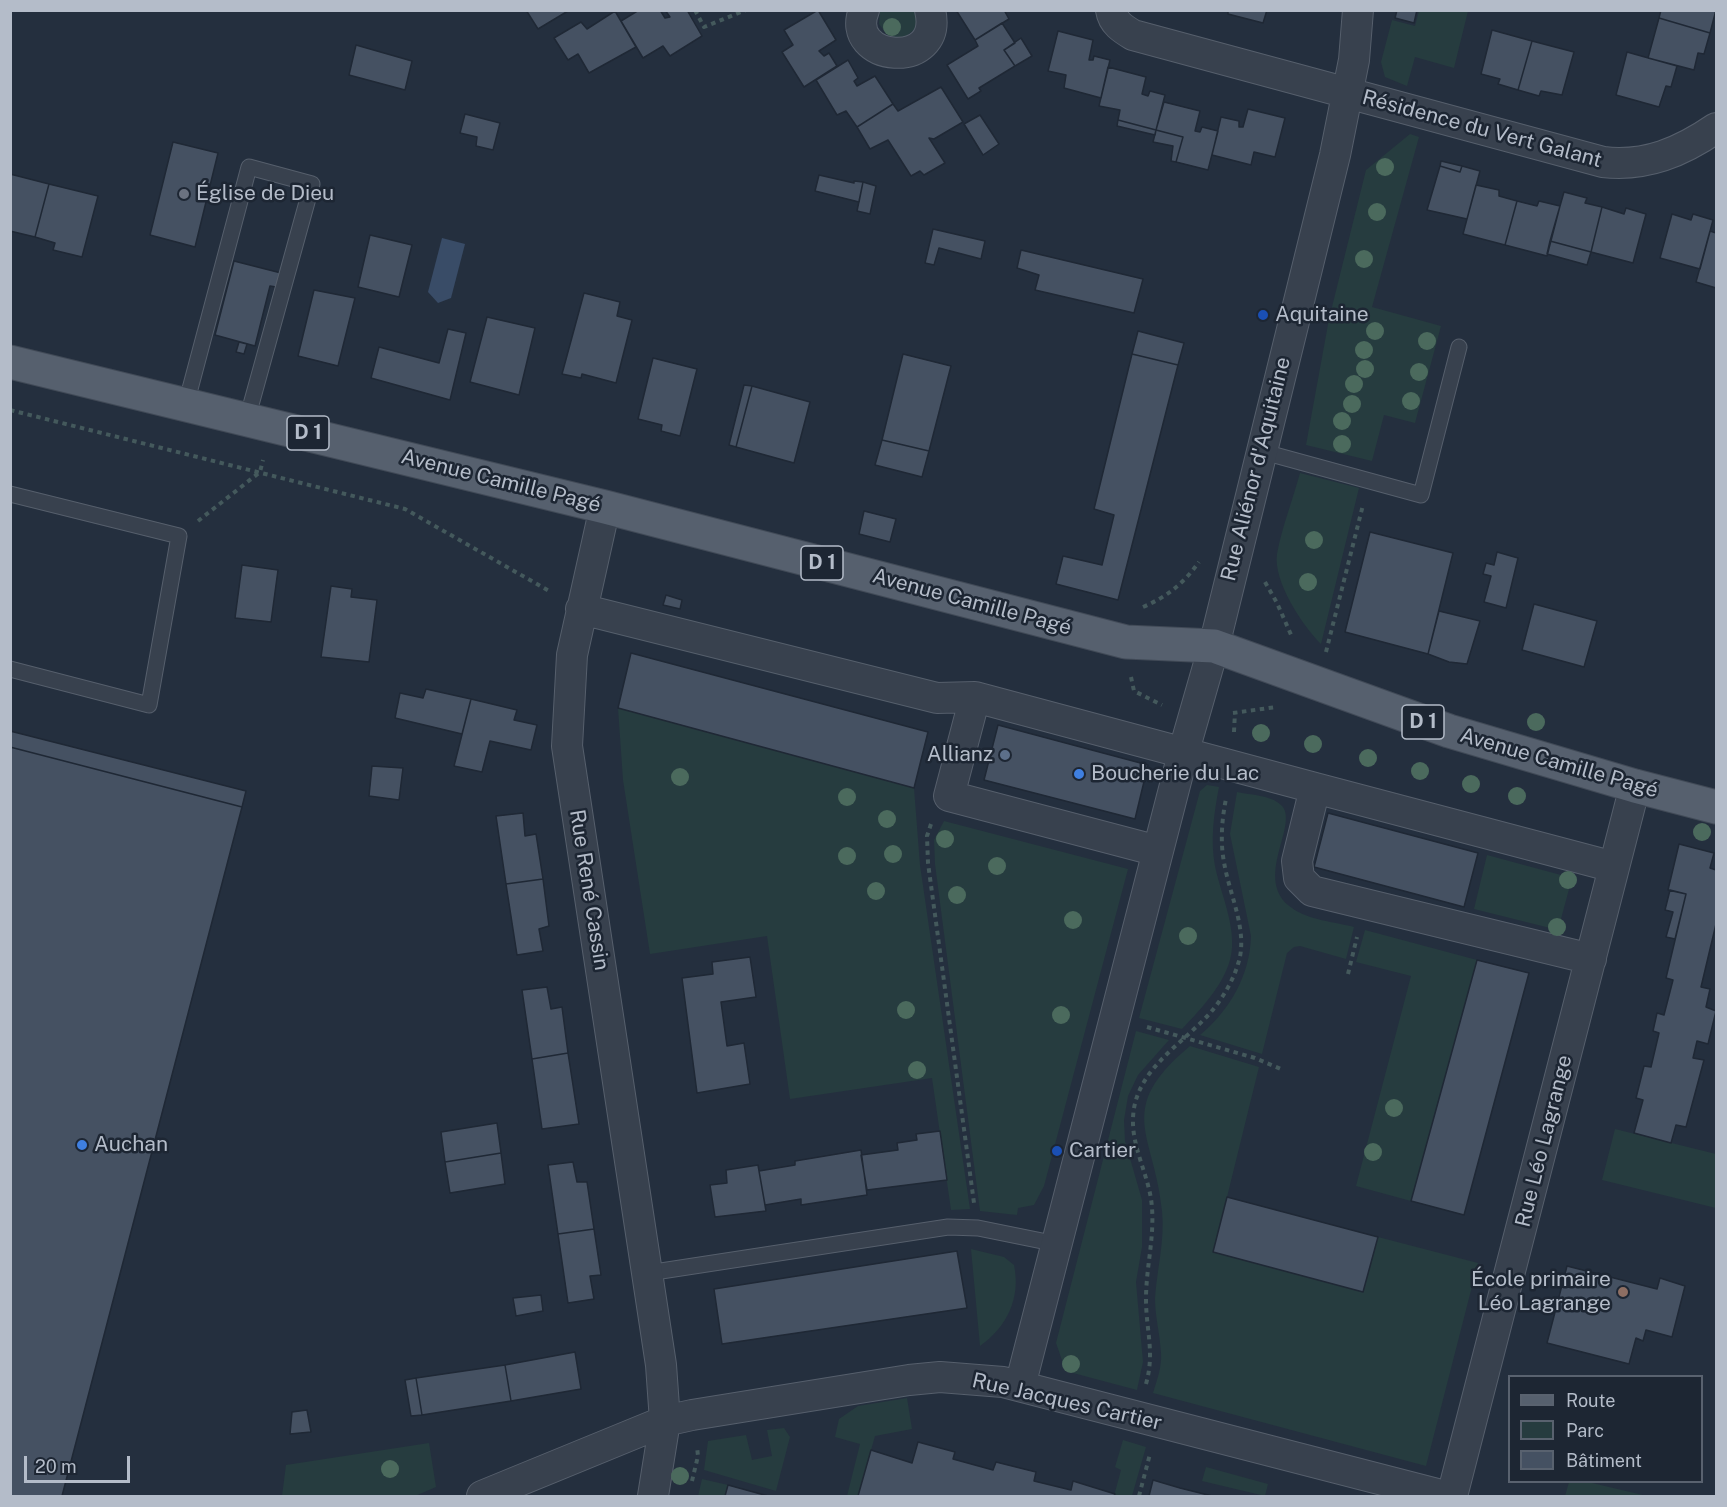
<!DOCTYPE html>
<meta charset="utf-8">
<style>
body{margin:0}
#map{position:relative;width:1727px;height:1507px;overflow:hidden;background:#242f3e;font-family:"Public Sans",sans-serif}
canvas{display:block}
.frame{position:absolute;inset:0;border:12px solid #b4bcc9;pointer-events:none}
.legend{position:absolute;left:1508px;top:1375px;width:195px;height:108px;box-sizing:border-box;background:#1d2633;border:2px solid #59626f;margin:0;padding:8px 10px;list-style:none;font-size:18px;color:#b4bcc9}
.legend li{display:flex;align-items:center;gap:12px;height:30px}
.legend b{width:30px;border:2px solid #59626f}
.scale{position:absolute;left:24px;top:1456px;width:106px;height:27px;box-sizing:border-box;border:3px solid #b4bcc9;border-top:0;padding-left:8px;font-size:18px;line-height:21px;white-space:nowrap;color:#b4bcc9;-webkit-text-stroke:4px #1d2633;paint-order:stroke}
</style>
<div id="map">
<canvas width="1727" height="1507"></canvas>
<div class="frame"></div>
<ul class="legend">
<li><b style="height:8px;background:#56606e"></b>Route</li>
<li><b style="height:16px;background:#263c3f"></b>Parc</li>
<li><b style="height:16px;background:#455162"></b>Bâtiment</li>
</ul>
<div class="scale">20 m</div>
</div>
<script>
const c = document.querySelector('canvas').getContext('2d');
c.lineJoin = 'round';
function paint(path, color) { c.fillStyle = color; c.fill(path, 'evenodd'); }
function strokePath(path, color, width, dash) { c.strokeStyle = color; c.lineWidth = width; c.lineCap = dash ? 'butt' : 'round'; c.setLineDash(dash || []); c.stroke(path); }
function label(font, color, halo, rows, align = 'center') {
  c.font = font + ' "Public Sans",sans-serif'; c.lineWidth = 5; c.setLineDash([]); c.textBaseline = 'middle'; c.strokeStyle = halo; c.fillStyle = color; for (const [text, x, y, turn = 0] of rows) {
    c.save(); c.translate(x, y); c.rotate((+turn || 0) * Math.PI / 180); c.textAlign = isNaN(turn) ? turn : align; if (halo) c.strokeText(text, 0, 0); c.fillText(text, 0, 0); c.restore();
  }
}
const green = new Path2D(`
 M880,11h37l-1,17 -12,10 -16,-2 -9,-12z
 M1419,11h49l-14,57 -39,-11 -8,29 -22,-9 -4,-15 11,-42 23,6z
 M1410,134l9,3 -47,170 69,19 -26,97 -31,-8 -12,46 -66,-16 23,-126 37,-149z
 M1300,473l59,15 -38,156c-19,-19 -48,-63 -44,-90 5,-27 16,-55 23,-81z
 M618,708l296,80 6,77 50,344 -19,1 -19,-132 -142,21 -23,-163 -117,18 -27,-174z
 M1207,785l12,2c-5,26 -9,53 -4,79 5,25 19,55 17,82 -2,31 -30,60 -50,81l-43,-11 61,-227z
 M1237,792c13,3 34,3 44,13 20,18 -30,75 11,103 16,12 43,14 62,19l-8,32 -46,-13 -6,1 -7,6 -25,101 -62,-19c30,-25 50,-60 51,-99l-21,-102z
 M944,821l184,48 -84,317 -10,19 -16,3 -1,7 -37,-4 -45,-347 -1,-24z
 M1487,855l85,23 -14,52 -84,-21z
 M1365,930l112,30 -66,241 -55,-15 55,-210 -55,-14z
 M1136,1031l33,9 -31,35 -10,21 -4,24 1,21 17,59v47l-6,35 7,80 -6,28 -64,-17 -9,-7 -8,-23z
 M1190,1046l69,21 -32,130 136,95 15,-55 100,26 -52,203 -273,-73c4,-13 9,-26 8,-40 -1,-19 -6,-36 -6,-55 2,-29 10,-58 7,-87 -7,-77 -49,-101 28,-165z
 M1615,1129l101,25v54l-114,-28z
 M971,1249l33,8 10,8c7,33 -7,62 -34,81z
 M907,1398l5,31 -37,7 -17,60h-11l13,-52 -25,-7 4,-18 19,-13z
 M784,1428l6,9 -14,54 -72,-21 4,-29 38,-6 6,25 20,-4 -5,-26z
 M1123,1440l23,7 -14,49h-18l7,-26 -6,-3z
 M429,1443l7,44 -21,9h-133l4,-31z
 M1206,1467l62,17 -3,12 -63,-15z
 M702,1479l26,6 -3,11h-27z
 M1569,1482h19l59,14h-82z`);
const water = new Path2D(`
 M442,238l23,6 -14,54 -13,5 -10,-11z`);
const building = new Path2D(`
 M526,10h41l1,1 -30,18z
 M639,10h21l5,8 5,-1 -5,-7h22l15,26 -32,20 -7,-10 -20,12 -22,-37z
 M818,10l18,30 -17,11 5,5 5,-3 8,13 -33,21 -22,-35 11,-7 -9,-15z
 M956,10h48l5,9 -34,21z
 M1228,10h39l-4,13 -35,-9z
 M1397,10h20l-3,13 -19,-5z
 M1661,10h55l-6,23 -51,-15z
 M615,11l21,36 -47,26 -11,-19 -10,6 -14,-22 27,-16 6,7z
 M1659,18l51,15 -6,21 -6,-1 -4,17 -46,-12z
 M1002,23l13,20 -11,7 11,16 -36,22 2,3 -13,8 -21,-34 31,-19 -3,-6z
 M1492,30l40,11 -14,49 -20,-6 2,-5 -19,-5z
 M1058,31l35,9 -4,20h4l1,-4 16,4 -9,38 -37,-10 2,-13 -18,-4z
 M1021,38l11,18 -17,10 -11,-16z
 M1532,41l42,11 -12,43 -21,-4 -2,5 -21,-6z
 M356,45l56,16 -7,29 -56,-15z
 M1627,52l50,14 -6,21 -5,-1 -7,21 -43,-12z
 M848,60l10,18 -4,3 3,5 18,-10 18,28 -36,23 -11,-16 -9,4 -21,-35z
 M1108,67l38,10 -4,17 6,2 2,-5 15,4 -9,35 -38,-10 2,-10 -21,-4z
 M941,87l22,35 -29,17 -5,-1 16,25 -21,12 -4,-4 -9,5 -23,-36 -18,9 -13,-22 36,-23 5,7z
 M1164,102l36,9 -5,20 5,1 2,-5 16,4 -10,39 -32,-8 7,-25 -27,-7z
 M1248,109l37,9 -10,39 -21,-5 -3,13 -39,-10 9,-38 18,4v6h4z
 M465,114l35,9 -7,27 -17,-4 1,-9 -17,-4z
 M980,115l19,29 -16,11 -19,-31z
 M1118,120l38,10 -1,5 -38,-9z
 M1156,130l27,7 -7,25 -5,-1 2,-15 -20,-4z
 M173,142l45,11 -23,94 -45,-12z
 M1441,161l21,5 -2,6 -20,-6z
 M1440,166l20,6 2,-6 18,5 -13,48 -40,-9z
 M10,174l39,10 -14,53 -25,-6z
 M819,175l35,8v-2l9,1 -4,20 -44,-11z
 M863,182l13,4 -6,28 -13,-3z
 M49,184l49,12 -16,61 -29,-7 2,-7 -20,-6z
 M1476,185l23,5v6l18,5 -12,44 -42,-11z
 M1564,192l23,6 -2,5 17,4 -11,45 -41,-11z
 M1517,201l20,5 2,-5 21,5 -13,50 -42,-11z
 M1602,207l22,7 2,-6 20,6 -13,49 -42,-11z
 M1672,214l19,6 2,-6 20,6 -13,49 -40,-11z
 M933,229l52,12 -4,18 -42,-11 -5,17 -9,-2z
 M1710,231l6,2v55l-20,-6z
 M370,235l42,10 -13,52 -41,-10z
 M1550,241l41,11 -4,13 -40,-11z
 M1021,250l122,29 -9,34 -99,-23 4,-15 -22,-7z
 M234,261l51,13 -3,14 -12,-2 -15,60 -40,-11z
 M314,290l41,8 -17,68 -40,-10z
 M584,293l36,9 -3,14 15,4 -16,63 -34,-9 -1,4 -19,-4z
 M487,317l48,11 -16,67 -49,-13z
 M448,329l18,4 -16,67 -79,-22 8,-31 60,16z
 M1138,331l46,12 -6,22 -46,-11z
 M239,342l8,2 -3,10 -8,-2z
 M903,354l48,12 -22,85 -47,-11z
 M1132,354l46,11 -60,235 -62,-16 7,-28 39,9 12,-50 -20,-6z
 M653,358l44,11 -17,67 -19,-5 1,-6 -24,-6z
 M744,385l8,1 -16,61 -7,-2z
 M752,386l58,16 -16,61 -58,-16z
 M882,440l47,11 -7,26 -47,-12z
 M864,511l32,8 -6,23 -31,-8z
 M1370,532l83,21 -25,101 -83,-22z
 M1497,552l21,6 -12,50 -22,-6 7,-26 -8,-2 3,-11 8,2z
 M242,565l36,5 -7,52 -36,-4z
 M331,586l21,3 -1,8 26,3 -8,62 -48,-5z
 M666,595l16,5 -2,9 -17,-4z
 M1534,604l63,17 -13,46 -62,-17z
 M1439,611l41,10 -13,43 -18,-2 -21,-8z
 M631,653l297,79 -14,56 -296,-80z
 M426,689l45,10 -9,35 -67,-16 5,-25 23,5z
 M471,699l46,11 -3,10 23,5 -6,25 -41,-9 -8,31 -28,-6z
 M998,725l150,40 -13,54 -151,-39z
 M10,731l236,60 -4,16 -232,-60z
 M10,747l232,60 -180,689h-52z
 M372,766l31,2 -4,32 -30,-4z
 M523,813l2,23 11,-2 7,45 -37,5 -10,-68z
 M1328,813l150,40 -14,54 -150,-40z
 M1679,844l35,9 -4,15 6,2v54l-15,63 9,2 -4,18 10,4 -8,33 -11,-3 -4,17 11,2 -18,67 -10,-2 -5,18 -37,-10 9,-33 -7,-2 8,-32 7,1 8,-34 -6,-2 4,-18 7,2 9,-35 -7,-2 20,-84 -18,-4z
 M543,879l6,47 -10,3 4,22 -26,4 -11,-71z
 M1670,890l16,4 -11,45 -9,-2 7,-25 -8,-2z
 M750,957l6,40 -35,5 6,44 17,-3 6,41 -53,9 -15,-115 31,-4 -1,-12z
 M1477,960l52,13 -65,242 -53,-14z
 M547,987l4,22 11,-2 6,46 -36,6 -10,-69z
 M568,1053l11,71 -37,5 -10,-70z
 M497,1123l4,30 -56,9 -4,-30z
 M940,1131l7,49 -80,10 -6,-35 37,-5 -1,-7 20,-3 -1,-6z
 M861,1150l6,45 -66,10v-6l-36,6 -6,-34 36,-6v-4z
 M501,1153l4,31 -55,9 -5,-31z
 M573,1162l4,20h10l7,47 -36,5 -10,-69z
 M758,1165l8,46 -51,6 -5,-32 17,-2 -1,-13z
 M1227,1197l151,40 -15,55 -150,-40z
 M594,1229l7,46 -11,1 4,23 -26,4 -10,-69z
 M957,1251l10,57 -245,36 -8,-55z
 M1567,1266l90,23 3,-11 25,8 -13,51 -26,-7 -3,11 -7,-3 -7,26 -82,-21z
 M541,1295l2,16 -27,5 -3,-18z
 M575,1352l6,37 -70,12 -6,-36z
 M505,1365l6,36 -89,14 -6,-37z
 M416,1378l6,37 -11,1 -6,-36z
 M307,1410l4,22 -21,2 2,-22z
 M918,1442l37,10 -2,7 40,11 3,-8 40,10 -2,9 37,9 2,-9 42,13 -1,2h-256l13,-46 41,13z
 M1153,1480l27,8 32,8h-63z
 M728,1485l40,11h-43z`);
const path = new Path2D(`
 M695,10l9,17 42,-17
 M10,410l395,99 146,83
 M198,521l62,-49 3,-12
 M1265,582l12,21 15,34
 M1143,607c25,-11 40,-23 56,-45
 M1326,652l37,-147
 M1131,677l3,14 28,14
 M1233,713l43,-6
 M1234,732l1,-20
 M931,824l-4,12 1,27 46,340
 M1348,974l9,-37
 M1147,1027l108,31 26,11
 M1146,1384c9,-32 0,-53 0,-85 0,-34 10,-66 5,-100 -4,-26 -19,-53 -18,-80 1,-49 49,-74 78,-107 11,-13 22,-31 27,-48 11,-32 -9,-70 -14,-102 -4,-20 -2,-44 2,-63
 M692,1481l6,-25 -1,-9
 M1139,1496l11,-42`);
const service = new Path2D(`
 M186,404l63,-237 63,17 -65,235
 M1260,451l161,44 38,-148
 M10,494l169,42 -30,169 -139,-36
 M648,1273l300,-46 30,1 79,16`);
const minor = new Path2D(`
 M864,10c-21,52 81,62 66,0
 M1111,10c2,13 12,19 22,25l470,127c43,5 78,-10 113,-34
 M605,507l-33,148 -5,91 94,619 4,56 -12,75
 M581,609l356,89 38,-1 340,91
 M975,697l-26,99 209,55
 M1591,959l-279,-68 -13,-13 -2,-17 18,-73 299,79
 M1020,1386l163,-632 31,-108 121,-491 19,-95 4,-50
 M482,1496l183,-75 27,-6 217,-35 31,-3 63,5 442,114
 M1452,1496l183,-710`);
const primary = new Path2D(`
 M10,362l595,145 521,135 88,4 235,85 186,55 81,21`);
const trees = [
 [892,27],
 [1385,167],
 [1377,212],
 [1364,259],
 [1375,331],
 [1427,341],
 [1364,350],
 [1365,369],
 [1419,372],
 [1354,384],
 [1411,401],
 [1352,404],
 [1342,421],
 [1342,444],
 [1314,540],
 [1308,582],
 [1536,722],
 [1261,733],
 [1313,744],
 [1368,758],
 [1420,771],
 [680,777],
 [1471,784],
 [1517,796],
 [847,797],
 [887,819],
 [1702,832],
 [945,839],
 [893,854],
 [847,856],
 [997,866],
 [1568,880],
 [876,891],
 [957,895],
 [1073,920],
 [1557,927],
 [1188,936],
 [906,1010],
 [1061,1015],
 [917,1070],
 [1394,1108],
 [1373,1152],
 [1071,1364],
 [390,1469],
 [680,1476]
];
const markers = [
 [184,194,6,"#6b7280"],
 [1263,315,6,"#1a4fb4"],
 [1005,755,6,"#5c6f8a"],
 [1079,774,6,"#3f7fe0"],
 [82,1145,6,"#3f7fe0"],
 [1057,1151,6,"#1a4fb4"],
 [1623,1292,6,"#8d6e63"]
];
const shields = [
 [308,433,42],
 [822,563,42],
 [1423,722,42]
];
const shieldNames = [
 ["D 1",308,433],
 ["D 1",822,563],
 ["D 1",1423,722]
];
const streetNames = [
 ["Résidence du Vert Galant",1482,129,15],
 ["Rue Aliénor d'Aquitaine",1256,469,-76],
 ["Avenue Camille Pagé",501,481,14],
 ["Avenue Camille Pagé",972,602,15],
 ["Avenue Camille Pagé",1559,763,16],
 ["Rue René Cassin",589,890,81],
 ["Rue Léo Lagrange",1544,1141,-76],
 ["Rue Jacques Cartier",1067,1402,13]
];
const poiNames = [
 ["Église de Dieu",196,194],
 ["Aquitaine",1275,315],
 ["Allianz",993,755,"right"],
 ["Boucherie du Lac",1091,774],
 ["Auchan",94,1145],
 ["Cartier",1069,1151],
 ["École primaire",1611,1280,"right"],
 ["Léo Lagrange",1611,1304,"right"]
];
paint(green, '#263c3f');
paint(water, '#394c67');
paint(building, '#455162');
strokePath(building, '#1f2835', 1.5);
strokePath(service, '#565f6c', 17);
strokePath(minor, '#565f6c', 32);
strokePath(primary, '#414a57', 35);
strokePath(path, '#44595c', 4, [4.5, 4.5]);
strokePath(service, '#38414e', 15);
strokePath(minor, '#38414e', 30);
strokePath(primary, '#56606e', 33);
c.fillStyle = '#4b6a5d';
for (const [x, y] of trees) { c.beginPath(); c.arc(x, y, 9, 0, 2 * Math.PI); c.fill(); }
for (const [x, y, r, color] of markers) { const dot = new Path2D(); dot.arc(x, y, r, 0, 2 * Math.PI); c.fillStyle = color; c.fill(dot); strokePath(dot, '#1d2633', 2); }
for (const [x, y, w] of shields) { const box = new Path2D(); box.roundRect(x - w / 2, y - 17, w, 34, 4.5); c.fillStyle = '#1d2633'; c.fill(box); strokePath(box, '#b4bcc9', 1.5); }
label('bold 20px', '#b4bcc9', null, shieldNames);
label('21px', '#b4bcc9', '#1d2633', streetNames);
label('21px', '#b4bcc9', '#1d2633', poiNames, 'left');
</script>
